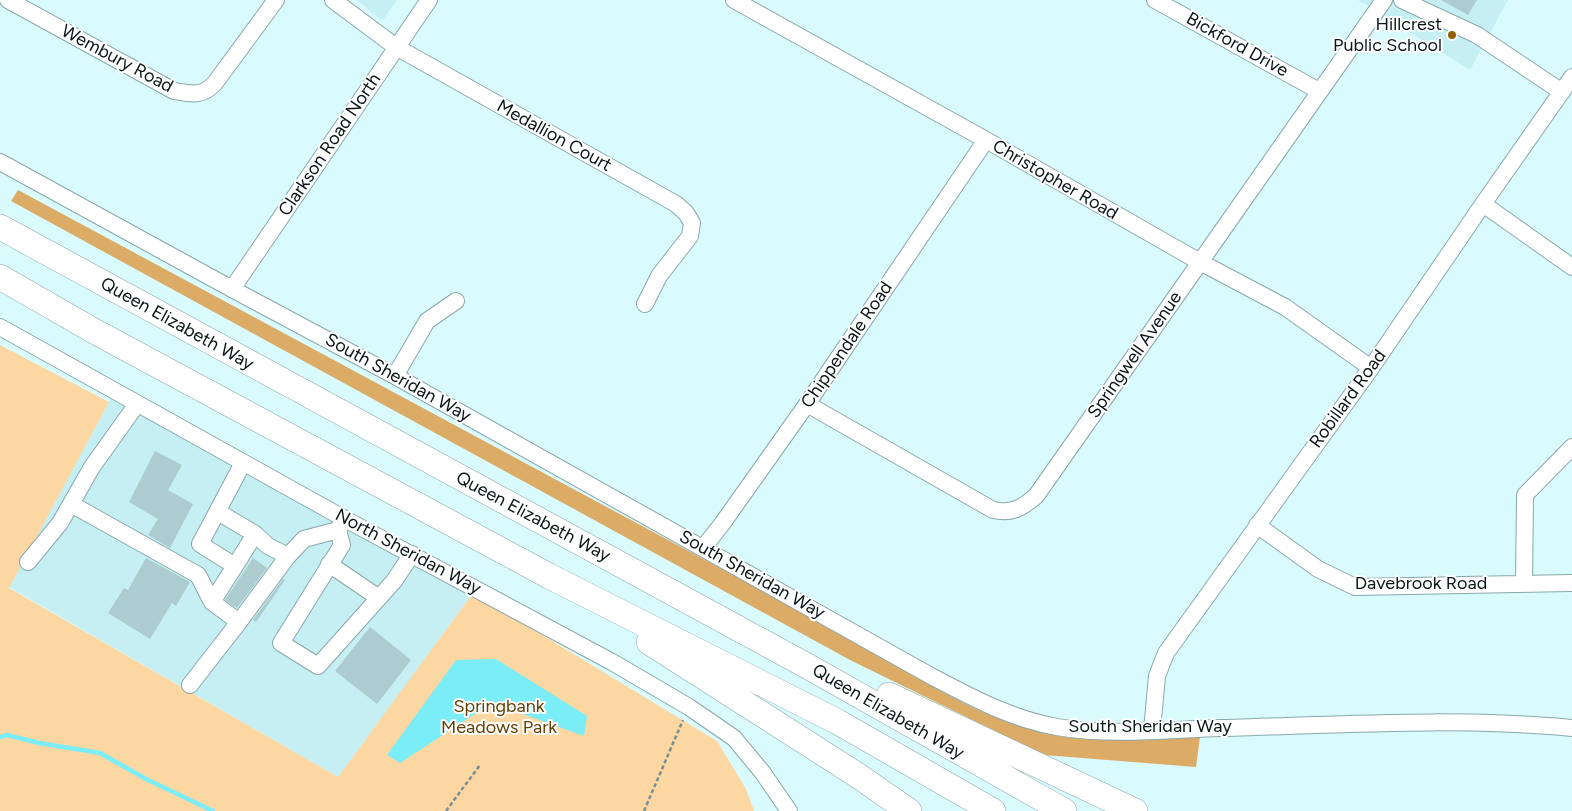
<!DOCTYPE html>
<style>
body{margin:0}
canvas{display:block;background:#dafbfd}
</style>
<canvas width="1572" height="811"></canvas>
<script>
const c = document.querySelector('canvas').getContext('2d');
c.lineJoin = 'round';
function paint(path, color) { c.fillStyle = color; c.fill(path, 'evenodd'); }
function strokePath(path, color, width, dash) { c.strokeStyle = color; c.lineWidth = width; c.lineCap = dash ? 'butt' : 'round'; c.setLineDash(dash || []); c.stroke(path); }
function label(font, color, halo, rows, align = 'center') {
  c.font = font + ' Figtree,sans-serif'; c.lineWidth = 4; c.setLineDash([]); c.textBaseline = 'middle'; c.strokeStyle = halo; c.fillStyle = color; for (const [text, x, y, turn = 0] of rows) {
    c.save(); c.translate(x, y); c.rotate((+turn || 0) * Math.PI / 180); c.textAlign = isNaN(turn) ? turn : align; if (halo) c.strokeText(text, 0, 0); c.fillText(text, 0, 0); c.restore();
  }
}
const built = new Path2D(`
 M357,0h40l-15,21z
 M1358,0h150l-38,70z
 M111,389l362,204 -135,184 -329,-190 100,-185z`);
const green = new Path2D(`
 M0,345l109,57 -100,186 329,189 135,-184 244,148 29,48 8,22h-754z`);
const forest = new Path2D(`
 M18,190l847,456c64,38 133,85 210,92 41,4 83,0 125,-1l-4,30 -152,-12 -194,-95 -839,-459z`);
const water = new Path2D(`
 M496,659l91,57 -3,20 -92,-33 -92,60 -13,-8 69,-95z`);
const stream = new Path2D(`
 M0,737l7,-2 32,8 61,10 46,26 67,32`);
const building = new Path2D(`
 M1441,0h36l-9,15z
 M155,451l27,14 -14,25 25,14 -23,44 -22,-13 10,-16 -29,-17z
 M146,558l44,24 -14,24 -4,-3 -22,36 -42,-26 16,-25 4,2z
 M253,558l14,10 -30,40 -12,-8z
 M283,579l2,1 -29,42 -3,-2z
 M370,627l41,33 -34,44 -42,-33z`);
const path = new Path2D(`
 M446,811l34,-46
 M644,811l39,-91`);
const minor = new Path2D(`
 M8,0l166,91c18,3 28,6 41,-8l61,-83
 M333,0l63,47 280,157 10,9 6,10 -2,13 -31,40 -14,28
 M734,0l252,140 214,122 85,45 86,61
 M1155,0l164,91
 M1402,0l75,35 85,57
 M0,162l232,127 163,87 536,300c40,21 80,43 126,51 52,9 110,3 163,1 117,-3 235,-11 352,0
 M1483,204l89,63
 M232,289l197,-289
 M0,327l345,192 267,143 77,45 45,31 29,35 26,38
 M395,376l32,-55 29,-20
 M807,404l186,106c19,4 29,-2 43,-14l348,-496
 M243,463l-43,81 35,22 -23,36 27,20 49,-66 16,-17 34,-9
 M71,504l127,71 14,27
 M218,512l37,22 13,12 20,10
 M343,521l-5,9 4,15 -61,98 37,23 76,-85 18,-27
 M1257,525l61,44 37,18 217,-4
 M703,548l19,-24 85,-120 179,-264
 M28,562l32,-39 32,-56 45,-63
 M329,564l50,34
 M235,566l20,-32
 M1524,584l1,-89 47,-48
 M190,685l49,-63
 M1152,730l5,-54 9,-23 205,-285 112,-164 89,-127`);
const highway = new Path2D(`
 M0,227l809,440 255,144
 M0,277l94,54 455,245 289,146 155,89
 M649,642l208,133 52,36
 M889,695l246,116`);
const markers = [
 [1452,35,5,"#8f620b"]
];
const poiNames = [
 ["Hillcrest",1442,25],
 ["Public School",1442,46]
];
const streetNames = [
 ["Bickford Drive",1237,45,29],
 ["Wembury Road",117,59,28],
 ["Medallion Court",554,136,29],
 ["Clarkson Road North",330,145,-56],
 ["Christopher Road",1055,180,30],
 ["Queen Elizabeth Way",177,324,29],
 ["Chippendale Road",847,345,-56],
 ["Springwell Avenue",1135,355,-55],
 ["South Sheridan Way",398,378,29],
 ["Robillard Road",1348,399,-54],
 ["Queen Elizabeth Way",533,517,28],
 ["North Sheridan Way",408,552,28],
 ["South Sheridan Way",752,575,29],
 ["Davebrook Road",1421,584],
 ["Queen Elizabeth Way",888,712,30],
 ["South Sheridan Way",1150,727]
];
const parkNames = [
 ["Springbank",499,707],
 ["Meadows Park",499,728]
];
paint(built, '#c5eff2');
paint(green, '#fcd7a2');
paint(forest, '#dcac66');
paint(water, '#7bedf6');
strokePath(stream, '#7bedf6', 4.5);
paint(building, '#adcccf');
strokePath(minor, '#89a7aa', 18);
strokePath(highway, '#89a7aa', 26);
strokePath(path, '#799092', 2.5, [4, 2.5]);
strokePath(minor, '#fff', 16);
strokePath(highway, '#fff', 25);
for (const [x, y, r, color] of markers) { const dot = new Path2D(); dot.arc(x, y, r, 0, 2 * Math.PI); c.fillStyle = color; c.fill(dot); strokePath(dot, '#fff', 2); }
label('18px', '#0a1516', '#fff', poiNames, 'right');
label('18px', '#0a1516', '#fff', streetNames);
label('18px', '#604005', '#fff', parkNames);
</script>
